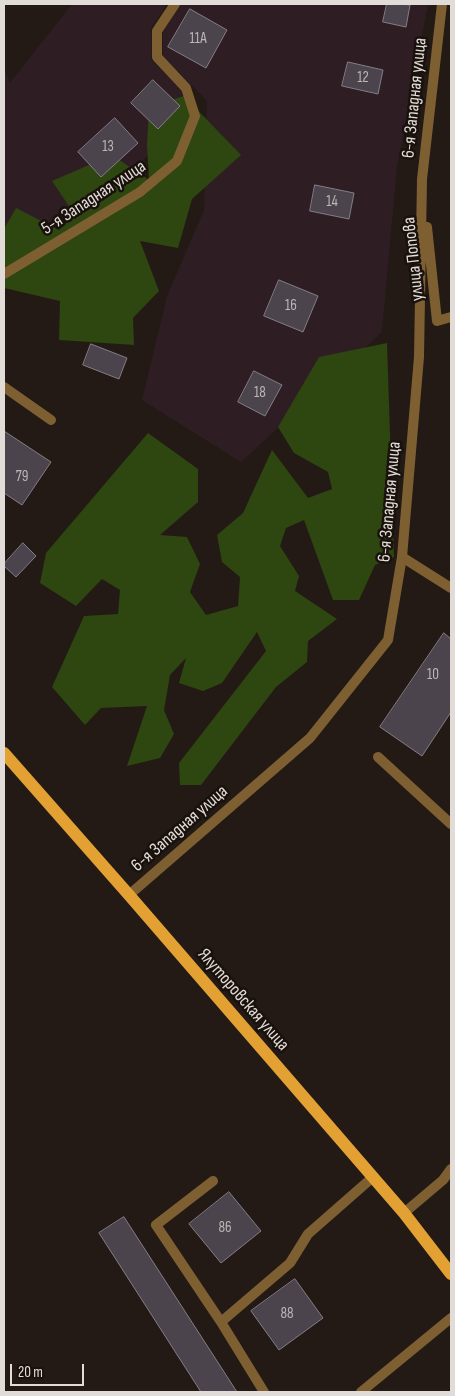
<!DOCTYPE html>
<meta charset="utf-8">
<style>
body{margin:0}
#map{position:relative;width:455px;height:1396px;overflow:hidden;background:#231a15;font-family:"Sofia Sans Condensed",sans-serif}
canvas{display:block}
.frame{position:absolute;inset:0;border:5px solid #e2dcd8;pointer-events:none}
.scale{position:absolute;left:10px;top:1364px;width:74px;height:22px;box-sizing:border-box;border:2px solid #e2dcd8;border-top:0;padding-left:6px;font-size:15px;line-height:18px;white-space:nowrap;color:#e2dcd8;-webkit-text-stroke:4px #19110c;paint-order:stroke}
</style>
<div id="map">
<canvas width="455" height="1396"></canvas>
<div class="frame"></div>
<div class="scale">20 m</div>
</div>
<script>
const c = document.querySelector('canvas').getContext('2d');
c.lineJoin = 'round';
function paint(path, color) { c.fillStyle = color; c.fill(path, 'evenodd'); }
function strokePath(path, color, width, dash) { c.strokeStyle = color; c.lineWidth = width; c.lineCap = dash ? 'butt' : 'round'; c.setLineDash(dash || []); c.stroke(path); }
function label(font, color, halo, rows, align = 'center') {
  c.font = font + ' "Sofia Sans Condensed",sans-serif'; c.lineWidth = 5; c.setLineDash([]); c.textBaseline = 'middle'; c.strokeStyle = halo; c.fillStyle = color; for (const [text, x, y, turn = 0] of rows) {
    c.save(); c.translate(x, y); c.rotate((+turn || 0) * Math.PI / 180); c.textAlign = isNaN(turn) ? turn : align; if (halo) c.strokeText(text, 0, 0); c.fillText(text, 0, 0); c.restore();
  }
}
const industrial = new Path2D(`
 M72,4h95l-16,24v31l30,31 7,20 -49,55 -135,85v-181l6,14z
 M181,4h247l-31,163 -15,165 -141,130 -99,-62 25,-104 37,-86 3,-109 -44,-45v-26z`);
const green = new Path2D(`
 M184,96l57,59 -49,44 -14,49 -38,-7 19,50 -26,27 1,27 -75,-5 1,-39 -56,-13v-59l12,-21 43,22 16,-15 -23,-34 60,-26 37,25 -2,-35 2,-38z
 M387,343l7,214 -19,8 -16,35h-26l-29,-80 -18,8 -6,18 19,30 -4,15 42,28 -29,22 -1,21 -31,25 -75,98h-21l-1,-22 87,-112 -9,-19 -35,51 -19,8 -24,-8 7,-25 -16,17 -6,35 10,24 -14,24 -33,8 20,-60 -46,2 -16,17 -33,-38 32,-71 34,-2 2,-24 -18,-11 -26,27 -36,-23 6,-30 102,-120 50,36v33l-38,33 27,2 13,27 -10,28 16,23 32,-9 2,-29 -18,-15 -5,-27 26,-22 29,-63 36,48 24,-9 -4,-17 -34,-19 -16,-26 41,-70z`);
const building = new Path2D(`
 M387,4h15l8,1 -4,22 -23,-5z
 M190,9l37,21 -21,38 -38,-21z
 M348,62l35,8 -5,24 -36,-8z
 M153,80l27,26 -22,23 -27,-26z
 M115,118l23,25 -37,34 -23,-25z
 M315,185l39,8 -5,26 -39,-8z
 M279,280l39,16 -15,36 -39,-16z
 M91,344l36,14 -8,21 -36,-14z
 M254,371l28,14 -17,31 -27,-14z
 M4,431l47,31 -29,43 -18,-12z
 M23,543l13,13 -20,21 -12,-11v-2z
 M444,633l7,6v73l-29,44 -42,-29z
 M229,1192l32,39 -40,32 -32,-39z
 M124,1217l113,175h-36l-102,-159z
 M295,1279l28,39 -44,32 -28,-39z`);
const service = new Path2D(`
 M4,387l47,33
 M402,557l49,31
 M378,757l73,67
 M213,1181l-57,44 65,97 69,-59 18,-29 65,-57
 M221,1322l43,70
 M361,1392l90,-74`);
const minor = new Path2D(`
 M427,227l10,94 14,-4
 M4,274l136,-82 37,-31 18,-45 -9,-28 -29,-31v-26l18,-27
 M129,895l181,-157 78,-98 14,-83 17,-200 3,-178 20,-175
 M404,1213l39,-33 8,-11`);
const primary = new Path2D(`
 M4,753l125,142 275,318 47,61`);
const numberNames = [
 ["11А",198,39],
 ["12",363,78],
 ["13",108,147],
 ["14",332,202],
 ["16",291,306],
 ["18",260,393],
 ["79",22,477],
 ["10",433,675],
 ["86",225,1228],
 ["88",287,1314]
];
const streetNames = [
 ["6-я Западная улица",415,98,-84],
 ["5-я Западная улица",94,198,-33],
 ["улица Попова",414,259,-96],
 ["6-я Западная улица",390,502,-85],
 ["6-я Западная улица",180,829,-41],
 ["Ялуторовская улица",243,1000,49]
];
paint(industrial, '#2f1d24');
paint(green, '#2e4610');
paint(building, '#4b444d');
strokePath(building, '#847d87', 1);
strokePath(service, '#7e5f31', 10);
strokePath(minor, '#7e5f31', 10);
strokePath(primary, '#e3a134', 12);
label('15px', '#bcb6b5', null, numberNames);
label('18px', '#e2dcd8', '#19110c', streetNames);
</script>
